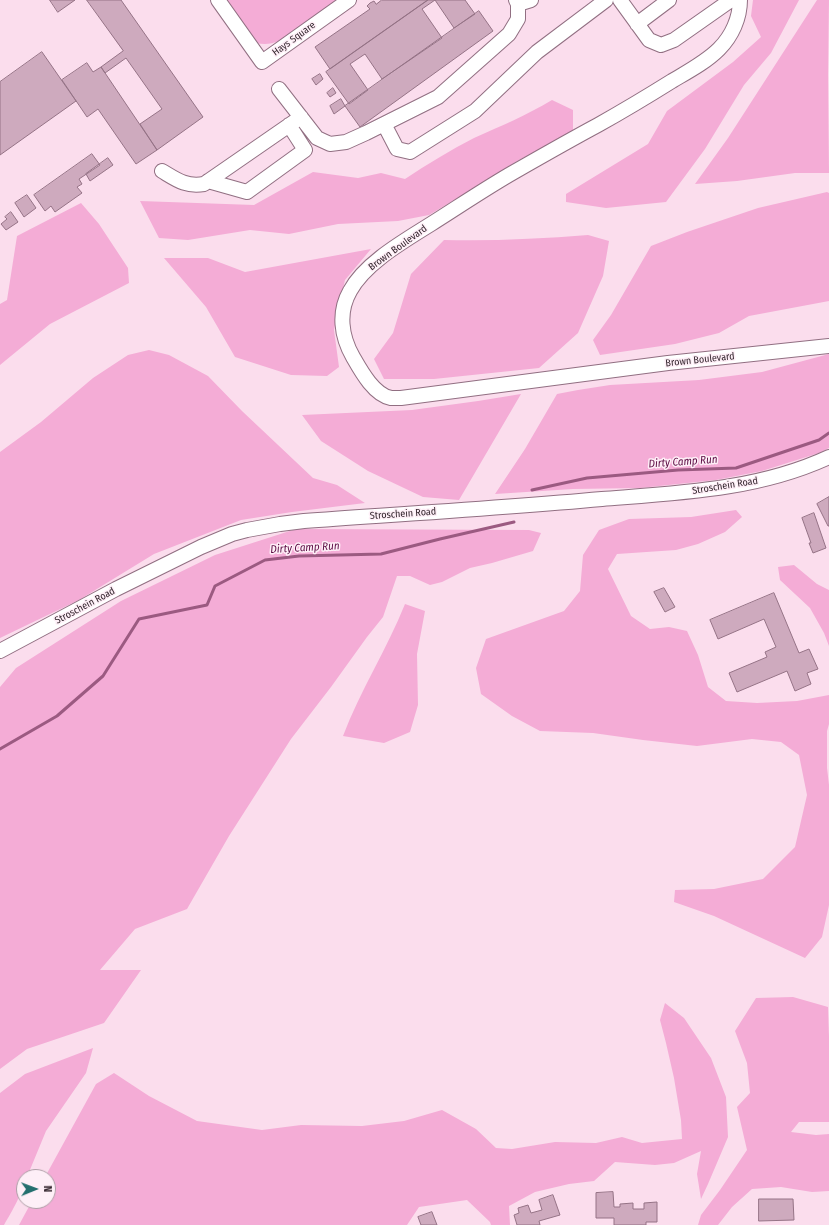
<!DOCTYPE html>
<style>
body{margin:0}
#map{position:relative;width:829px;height:1225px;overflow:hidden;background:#fbdded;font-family:"Fira Sans Condensed",sans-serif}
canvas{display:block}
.north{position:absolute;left:16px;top:1169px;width:40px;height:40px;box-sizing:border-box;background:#feeff7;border:1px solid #ad9ea6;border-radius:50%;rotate:89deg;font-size:11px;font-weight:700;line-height:16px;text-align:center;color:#33252d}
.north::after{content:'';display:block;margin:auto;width:14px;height:18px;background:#246f6e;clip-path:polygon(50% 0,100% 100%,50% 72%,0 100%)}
</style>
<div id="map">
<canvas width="829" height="1225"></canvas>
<div class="north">N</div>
</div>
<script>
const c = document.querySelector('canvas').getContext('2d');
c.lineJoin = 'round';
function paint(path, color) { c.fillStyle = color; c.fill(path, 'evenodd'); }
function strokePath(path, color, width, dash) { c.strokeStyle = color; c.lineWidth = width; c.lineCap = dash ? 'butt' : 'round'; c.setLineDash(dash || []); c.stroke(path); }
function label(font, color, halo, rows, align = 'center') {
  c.font = font + ' "Fira Sans Condensed",sans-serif'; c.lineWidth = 3; c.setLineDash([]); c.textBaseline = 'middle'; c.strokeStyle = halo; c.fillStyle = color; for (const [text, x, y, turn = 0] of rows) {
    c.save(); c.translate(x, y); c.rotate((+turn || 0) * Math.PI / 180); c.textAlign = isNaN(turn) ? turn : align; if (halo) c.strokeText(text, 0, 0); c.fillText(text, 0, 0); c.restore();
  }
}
const green = new Path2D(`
 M223,0h115l-59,41c-8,3 -14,4 -23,2z
 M753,0h46l-28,53 -27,32 -39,64 -39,53 -60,6 -40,-6v-8l82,-50 19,-33 66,-49 28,-25 -10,-21z
 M817,0h12l-1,75 1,98h-34l-58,8 -42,3 33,-46z
 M552,100l21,10v22l-56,29 -61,38 -27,16 -31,6 -60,3 -49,10 -39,-4 -62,10 -29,-2 -19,-37 114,4 59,-33 45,6 23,-5 24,6c22,-15 46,-29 69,-41 27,-12 53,-23 78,-38z
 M827,192l2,1v108l-80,15 -30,17 -44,11 -75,11 -7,-15 18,-25 40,-69 36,-14 71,-24z
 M81,203l18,21 29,44 1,15 -79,41 -50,41v-61l7,-4 10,-64z
 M588,235l21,6 -6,35 -25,57 -39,35 -105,11h-50l-10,-20 19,-26 18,-59 33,-34c48,1 96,-1 144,-5z
 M371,249l-26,31 -11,50 5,37 -12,9 -36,-1 -56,-18 -29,-50 -42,-49h44l37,14z
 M149,350l20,5 39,21 34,35 71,67 24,7 28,18 -73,9 -51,8 -87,34 -75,46 -79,38v-186l41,-30 52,-44 35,-23z
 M829,354v94l-10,5 -57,18 -46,9 -76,8 -67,1 -78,5 30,-45 32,-55 21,-4 32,-5 89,-5 63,-8z
 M521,394l-62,106 -36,-3 -55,-26 -47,-30 -19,-26 110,-5 66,-9z
 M736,510l6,7 -17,15 -27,12 -22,6 -59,4 -9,15 23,47 19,13 19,-2 18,4 11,24 10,32 18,14 31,2 40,-2 32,-6v29l-2,7v37l2,17v120l-7,32 -17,21 -91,-42 -40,-14 1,-12 39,-1 49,-10 32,-32 12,-52 -8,-40 -18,-13 -29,-3 -55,7 -54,-6 -50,-7 -53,-2 -28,-15 -31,-22 -5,-26 10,-29 78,-28 16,-20 3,-36 16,-25 30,-11 62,-2z
 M296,529l233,1 12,3 -8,18 -41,12 -22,5 -28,14 -12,3 -20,-9h-13l-14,41 -16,20 -36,50 -40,52 -62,97 -42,73 -52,20 -35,41h41l-37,53 -77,26 -27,20v-382l16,-19 105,-67 94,-46z
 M794,565l23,19 12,6v56l-5,-13 -14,-25 -30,-28 -2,-13z
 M405,604l20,7 -8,43 1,51 -8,27 -26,11 -41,-7c17,-45 44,-87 62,-132z
 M793,997l35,10 1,30v85h-30l-8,10 25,3 13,-1v57l-17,1 -31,-5 -29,2 -20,18 -14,18h-20l3,-10 19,-25 27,-40 -10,-43 13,-14 -3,-30 -12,-32 21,-33z
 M665,1003l19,15 27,40 15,39 2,40 -20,47 -7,15 -4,-25 4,-23 -27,12 -19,2 -40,-3 -21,19 -25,3 -34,8 -26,14 1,19h-19l-1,-3 -23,-22 -48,7 -12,18h-388l13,-24h16v-24h-3l51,-93 18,-11 35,23 48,25 65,9 39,-5 61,1 42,-5 38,-11 34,19 20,19 16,1 43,-7 41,1 26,-6 20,6 40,-4 -1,-19 -7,-42 -8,-35 -6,-23z
 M93,1048l-7,25 -40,58 -19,46h-3c0,15 -12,34 -20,48h-4v-132l25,-19z`);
const stream = new Path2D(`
 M532,490l55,-12 91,-8 58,-2 83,-28 10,-7
 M0,749l57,-33 46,-40 36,-57 68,-14 8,-19 50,-26 34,-4 82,-2 59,-15 74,-17`);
const building = new Path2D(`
 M50,0h25l-17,12z
 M87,0h34l82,117 -46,33 -17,-26 22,-15 -36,-51 -21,15 -4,-6 22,-16z
 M382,0h46l-98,69 -15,-22 55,-38 -3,-3 3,-3 4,-2 2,3z
 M428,0h37l10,14 -21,14 -19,-28 -13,9 20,29 -60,41 -17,-25 -15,10 18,26 -19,14 -23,-32z
 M479,11l14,20 -133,96 -15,-21z
 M42,52l34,49 -76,54v-73z
 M87,63l6,9 8,-5 56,83 -21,14 -38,-55 -11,8 -25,-37z
 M320,74l3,5 -7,6 -4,-6z
 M333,88l3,5 -6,4 -3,-4z
 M341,99l4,7 -11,8 -4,-8z
 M92,154l8,11 -21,14 3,5 -5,3 5,6 -27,19 -4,-6 -6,5 -11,-16z
 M108,158l5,7 -23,16 -4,-7z
 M27,195l9,13 -12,9 -9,-14z
 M11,212l7,10 -12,8 -5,-6 6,-5 -2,-2z
 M829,497v29h-1l-11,-22z
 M814,513l12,35 -13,5 -4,-10h2l-9,-25z
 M664,588l11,19 -10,5 -11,-20z
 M774,593l25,60 10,-4 9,20 -11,4 4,11 -16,7 -8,-20 -50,21 -8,-19 38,-16 -2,-5 11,-5 -12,-28 -46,20 -8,-19z
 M613,1192l1,15h6v-3l13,-1v6h11v-6l13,-1v20h-11v3h-32v-7h-18v-25z
 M553,1195l7,20 -21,6 1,4h-23l-3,-10 5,-2 -1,-5 10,-3 3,8 11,-3 -3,-10z
 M759,1199h34l1,21 -35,1z
 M432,1212l5,13h-16l-3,-8z`);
const minor = new Path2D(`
 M218,0l44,62 87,-62
 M620,0l29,40 12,5 13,-5 57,-40
 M740,0c0,18 -8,36 -21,49 -13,13 -30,22 -47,32 -24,15 -49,30 -74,44 -28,15 -56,31 -84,47 -28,16 -56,35 -83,52 -27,17 -66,39 -81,67 -12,21 -9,45 3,66 8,14 21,38 38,41 3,0 7,0 10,0l267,-35 161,-17
 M518,4l13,-4
 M637,24l32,-24
 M279,89l38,49 13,6 16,-2 20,-9 72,-36 71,-63 9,-15v-15l-2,-4
 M384,124l13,25 13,3 65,-41 62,-59 69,-52
 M162,171c15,9 24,16 42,13l97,-67
 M208,181l39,11 58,-42 -16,-25
 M0,651l116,-62 85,-42 31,-13 15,-4 33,-6 24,-3c99,-7 198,-13 298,-22 77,-6 156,-9 227,-42`);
const streetNames = [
 ["Hays Square",294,39,-36],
 ["Brown Boulevard",398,248,-36],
 ["Brown Boulevard",700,360,-6],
 ["Stroschein Road",725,486,-9],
 ["Stroschein Road",403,514,-4],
 ["Stroschein Road",85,606,-28]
];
const waterNames = [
 ["Dirty Camp Run",683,462,-4],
 ["Dirty Camp Run",305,548,-3]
];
paint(green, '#f4acd6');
strokePath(stream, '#9b5a81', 3);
paint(building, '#ceaabe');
strokePath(building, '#957386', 1);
strokePath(minor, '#916f82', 16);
strokePath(minor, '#fff', 14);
label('10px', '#33252d', '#feeff7', streetNames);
label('italic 11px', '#5b0b43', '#feeff7', waterNames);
</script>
